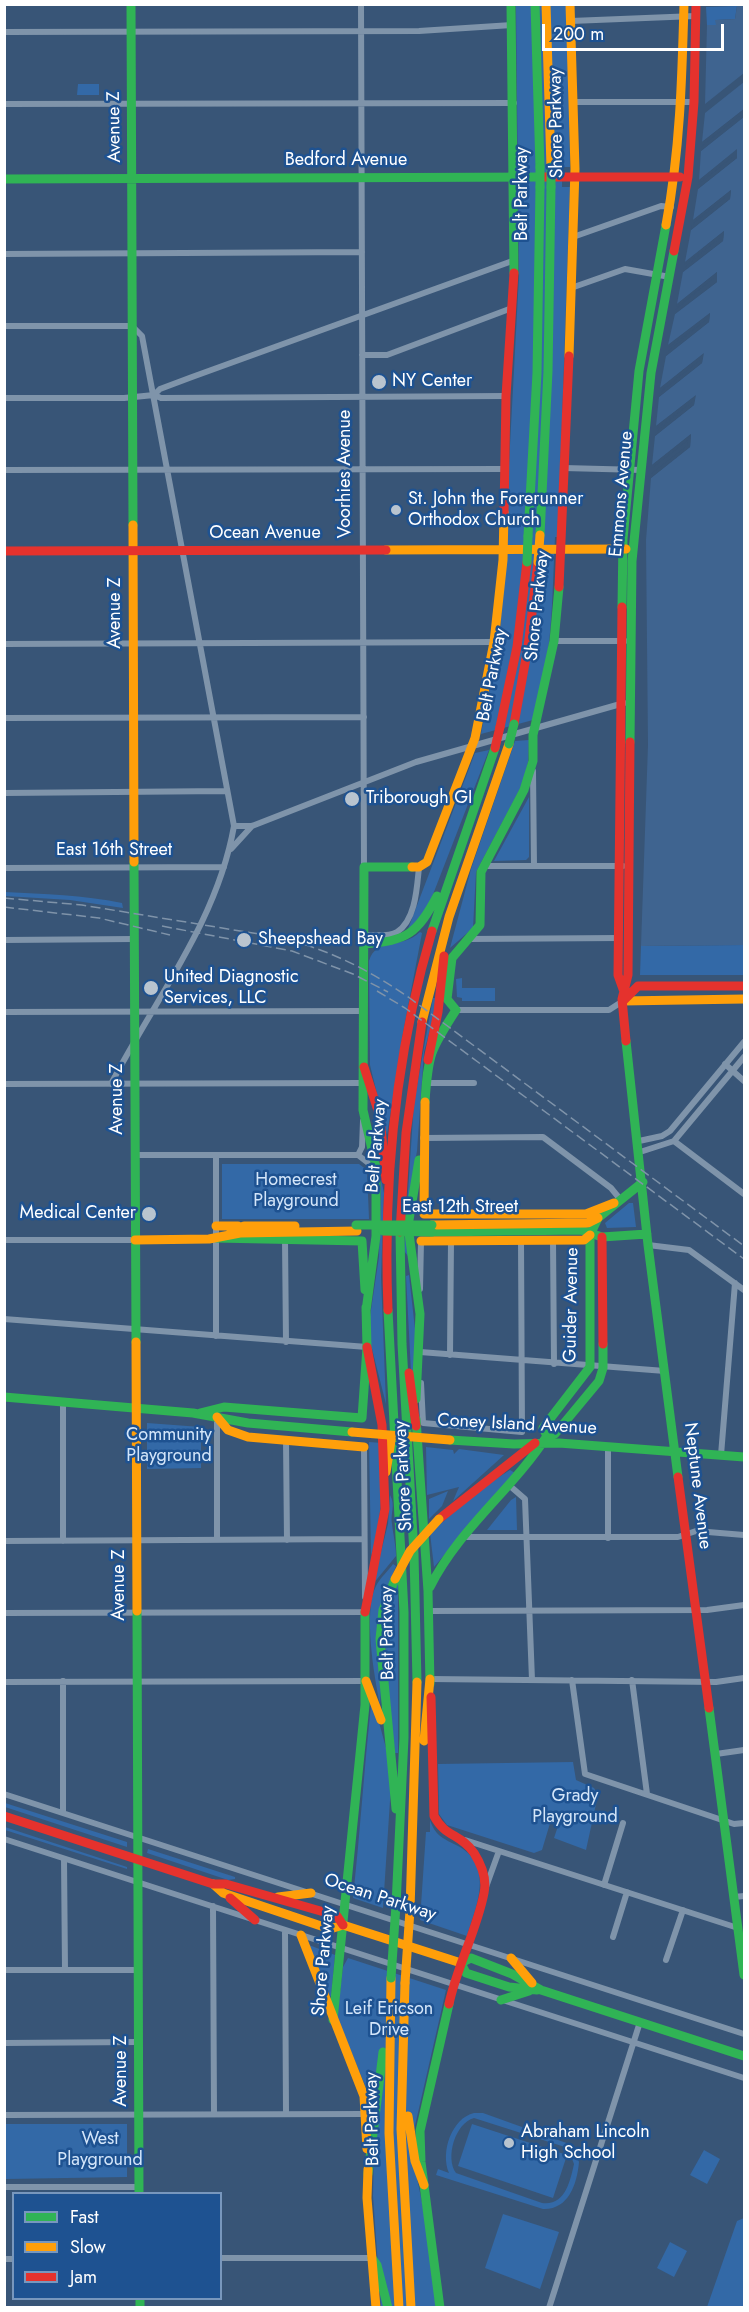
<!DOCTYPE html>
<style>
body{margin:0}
#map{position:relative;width:749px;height:2312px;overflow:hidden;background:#385577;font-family:Jost,sans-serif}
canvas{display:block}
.frame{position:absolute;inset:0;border:6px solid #fff;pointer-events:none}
.legend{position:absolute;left:12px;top:2192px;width:210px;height:108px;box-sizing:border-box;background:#1e5291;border:2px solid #7897bd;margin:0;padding:8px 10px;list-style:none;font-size:18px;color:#fff}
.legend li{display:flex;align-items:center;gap:12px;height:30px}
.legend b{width:30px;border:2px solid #7897bd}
.scale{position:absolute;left:542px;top:24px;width:182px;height:27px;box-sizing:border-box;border:3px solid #fff;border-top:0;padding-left:8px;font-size:18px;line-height:21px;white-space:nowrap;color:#fff;-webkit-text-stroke:4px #1e5291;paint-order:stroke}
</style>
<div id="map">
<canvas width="749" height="2312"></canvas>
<div class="frame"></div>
<ul class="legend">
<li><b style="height:8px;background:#30b455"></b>Fast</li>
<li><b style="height:8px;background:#ff9f0a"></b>Slow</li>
<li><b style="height:8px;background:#e5322d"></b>Jam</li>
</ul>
<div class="scale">200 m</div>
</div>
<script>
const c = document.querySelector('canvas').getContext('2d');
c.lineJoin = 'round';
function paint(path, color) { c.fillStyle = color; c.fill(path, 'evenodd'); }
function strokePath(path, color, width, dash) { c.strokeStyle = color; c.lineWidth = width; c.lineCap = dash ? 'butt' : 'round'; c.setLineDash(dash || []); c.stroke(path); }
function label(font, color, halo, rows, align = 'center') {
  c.font = font + ' Jost,sans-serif'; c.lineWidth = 5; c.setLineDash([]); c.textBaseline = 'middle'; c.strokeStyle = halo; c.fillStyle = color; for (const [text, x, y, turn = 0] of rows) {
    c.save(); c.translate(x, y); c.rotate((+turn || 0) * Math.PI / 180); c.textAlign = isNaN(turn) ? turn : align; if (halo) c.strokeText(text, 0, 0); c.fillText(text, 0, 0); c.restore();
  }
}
const green = new Path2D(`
 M516,5h51l3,162h-8v20h8l-12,350h-3c-3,59 -2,125 -22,183l-52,14 19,-100 19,-359z
 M737,6l-2,13 -19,1v5h-9l-1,-18z
 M78,84h21v11h-22z
 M529,740l-1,22 -5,21 -47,89 -3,56 -23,20 21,-79 44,-128z
 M489,750l-64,165 -17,14 67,-176z
 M529,797v60l-3,3 -32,1z
 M5,892c39,2 78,3 117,11l1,5 -53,-8 -65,-4z
 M744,897v78h-104l1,-29 102,-1z
 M420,932l2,1 -19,100 -16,102 -17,-70 -1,-104c7,-24 32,-11 51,-29z
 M462,978v10h33v13h-33v-3l-5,-1 -1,-18z
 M433,998h3v10l-12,44 -7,99 -8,45 -1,60 -4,-5 10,-149z
 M222,1164h137l8,6 2,49h-147z
 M381,1179l3,14 -3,84 5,127 -15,-59 -2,-22 10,-66z
 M629,1203h4l3,24 -29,1 -2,-5z
 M409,1275l6,54v42l-4,1 -5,-96z
 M147,1423l54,4v41l-54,1z
 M369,1442l13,1c0,40 1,76 -11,113z
 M426,1447l27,3 1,4 5,-5 45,6 -51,46 6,-14 -32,8z
 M510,1470l5,3 -81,94 -4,-34 50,-44z
 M448,1491l-6,15 -13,13v-20z
 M390,1495c6,10 0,19 2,29 1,10 4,21 4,32l-23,28 15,-60z
 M516,1497l1,33h-30l24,-30z
 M393,1564l3,2 -8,20 -8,119c-6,-29 -17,-95 -4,-119 4,-8 12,-15 17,-22z
 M398,1580v173h-3c-7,-58 -19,-117 3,-173z
 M374,1704l18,66 -9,138 -30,-10c7,-64 11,-129 18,-193z
 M573,1762l3,18 18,8 4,7 -12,55 -32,-12 5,-15 -8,-3 -9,30 -8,3 -87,-28 -8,-11 -1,-50z
 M5,1803l122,39v5l-122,-40z
 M430,1820c5,15 12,18 26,25 39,19 21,60 11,91l-47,-16 6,-88h4z
 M5,1827l122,40v2l-122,-39z
 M148,1849l87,28v2l-7,1 -81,-27z
 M309,1945l26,10 -4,42 -3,-5z
 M348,1958l98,32 -32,140 3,48 9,44 10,85h-55l-8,-111 1,-49 -3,-47 -34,-83 6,-50z
 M474,2113h9l89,32 7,17c-2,23 -11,48 -36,47l-107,-34 2,-6 11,4c-9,-21 3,-55 25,-60zM474,2118l94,30 6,16c-4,18 -9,42 -32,39l-86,-30c-11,-15 -1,-50 18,-55z
 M6,2124h121v53l-122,2z
 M472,2124l95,31 -14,43 -95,-32z
 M704,2150l16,9 -13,25 -17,-9z
 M503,2214l56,18 -19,57 -55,-21z
 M744,2218v89h-37l30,-86z
 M670,2242l17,9 -13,26 -17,-9z`);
const water = new Path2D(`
 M744,5v68l-39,31 2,-79h9l-1,-5 20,-1 2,-13z
 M744,82v27l-42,33 3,-29z
 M744,112l-1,833 -102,1 7,-201 -2,-205 5,-62 39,-31 1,-13 -39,31 3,-29 39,-31 1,-9 -39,30 3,-29 43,-34 1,-9 -43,34 6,-32 43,-34 1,-9 -42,32 7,-31 42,-32v-10l-40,32 6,-32 40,-31 1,-10 -39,31 6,-32 39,-31 1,-9 -38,30 5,-31 39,-31v-8l-38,30 2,-29 42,-34z`);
const pier = new Path2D(`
 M744,109v8l-43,34v-4l40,-32 -39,30v-3z
 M737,149v9l-39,31v-4l36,-29 -36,27 1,-3z
 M731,190l-1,9 -39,31 1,-5 35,-29 -34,27v-3z
 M724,231l-1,10 -40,31 1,-4 36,-30 -36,27 1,-3z
 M717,272v10l-42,32v-4l39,-32 -38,29 1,-3z
 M710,313l-1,9 -43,34 1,-4 40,-33 -39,29v-3z
 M704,353l-2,10 -43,34 1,-4 40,-33 -40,31v-3z
 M696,395l-2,10 -39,31 1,-4 36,-30 -36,27v-3z
 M691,434l-1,13 -39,31v-4l36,-28 1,-6 -36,28v-3z`);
const street = new Path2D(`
 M361,4l3,863
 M571,21l124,-5
 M4,32l415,-1 93,-6
 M573,102h121
 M4,104l510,-1
 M573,237l88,-31 10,1
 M4,254l358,-2
 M571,288l54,-19 45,8
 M4,326h128l10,10 92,490c-17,96 -79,173 -123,258
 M362,355h25l125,-47
 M154,395l7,3 345,-2
 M4,398h120l30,-3 6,-6 32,-12 323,-117
 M564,468l77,2
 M4,470l500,-1
 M554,641h71
 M4,644l490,-2
 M4,718l360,-1
 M533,771l1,95
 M4,793l222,-2
 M234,826h18l164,-64 208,-59
 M231,849l21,-23
 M483,866h140
 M4,868l220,-1
 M364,935c10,0 25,2 33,-3 19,-12 20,-46 22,-65
 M469,939l150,-1
 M4,940l130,-1
 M456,1010h153l14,-9
 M4,1012l359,-1
 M725,1064l19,17
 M426,1083h48
 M4,1084l360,-1
 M423,1138l120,-1 68,51 9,11
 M639,1141l23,-5 8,-5 74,-89
 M674,1141l70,-84
 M674,1141l70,53
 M640,1152l34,-11
 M135,1155h223l14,11 1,4
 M358,1155l4,-8 1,-26
 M216,1156v180
 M4,1240h131
 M285,1240l1,102
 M553,1240l1,124
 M648,1245l41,5 55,40
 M420,1289l1,-48
 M4,1319l363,28
 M420,1352l245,19
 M450,1355l1,-114
 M421,1383l2,40 99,9 -1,-191
 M217,1417v123
 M286,1440l1,100
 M608,1446v92
 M364,1447l1,150
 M721,1455l14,-172
 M510,1486l15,13 7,181
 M464,1537h214l18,-6 48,4
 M4,1541l360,-2
 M63,1541v-139
 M429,1611l278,-1 37,-5
 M4,1613l361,-1v-2
 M430,1679l286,3 28,-4
 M572,1680l13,94 149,50 10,-1
 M632,1680l15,114
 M4,1682l362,-1
 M716,1754l28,-4
 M4,1794l740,240
 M63,1812v-131
 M4,1839l740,239
 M465,1840l273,88
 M64,1859l1,111
 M604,1885l19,-62
 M486,1887l13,-36
 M734,1897l10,-1
 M213,1906l1,208
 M285,1930l1,183
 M613,1937l14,-45
 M666,1960l17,-50
 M4,1970h134
 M4,2043l134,-1
 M4,2115l362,-1
 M4,2187h135
 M220,2258h152
 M4,2259h10
 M549,2308l91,-286`);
const fast = new Path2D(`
 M131,4l2,521
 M511,4l3,269
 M535,4l5,163
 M4,179l541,-2
 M540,535l8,-164 3,-184
 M528,536l9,-163 3,-186
 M622,607l1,-68 16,-168 27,-146
 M630,742l2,-181 19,-188 23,-122
 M134,862l2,480
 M432,931l63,-183
 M364,944c42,-2 54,-11 73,-48
 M626,1041l22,204 30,232
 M425,1102c3,-47 5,-52 31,-92l-9,-11 5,-41 28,-33 1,-53 43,-82 9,-29v-26l21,-94 5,-54
 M400,1232l2,112 12,210 3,128
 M432,1232l149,-2 21,7 45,-3
 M216,1238l146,3 3,49
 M388,1310l16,302v126l-8,167
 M366,1311l10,-75v-69l-13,-57 1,-243h48
 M4,1397l189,16 55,10 104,9
 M416,1399l4,-85 -12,-88 11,-66
 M200,1413l24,-6 138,11 5,-71 -1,-40
 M416,1419l12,172 2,93
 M547,1436l-4,-8 47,-61v-132l8,-17 45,-36
 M450,1440l64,4 45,-1 185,14
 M395,1579l-12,31 -3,29 16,170
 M430,1587c29,-58 82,-97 117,-151l8,-2 44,-53 4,-13v-24
 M137,1611l2,583
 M709,1708l35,267
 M461,1963l10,-5 41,16 29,16 203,66
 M461,1963l5,10 43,14 28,3
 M501,2000l28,-9
 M333,2020l32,-315v-93
 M368,2174l15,-122
 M372,2258l5,7 11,43
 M140,2298v10
 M440,2308l-19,-146 -1,-31 29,-127`);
const slow = new Path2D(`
 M546,4l5,163
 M666,225c14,-74 16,-146 18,-221
 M569,356l6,-187 -5,-165
 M133,525l1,337
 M386,550l240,-1
 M412,867h7l8,-5 48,-124 19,-96 9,-82 1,-48
 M623,1001l121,-2
 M422,1022l27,-105 60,-173
 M425,1102l-1,112h162l28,-11
 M432,1225l156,-2 10,-5
 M216,1226h22
 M231,1230l13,-4h51
 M135,1240l74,-1 31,-6 117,-2
 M421,1241l163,-1 6,-5
 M136,1342l1,269
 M217,1417l11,13 20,7 116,10
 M386,1472l5,-31
 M366,1681l15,39
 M424,1741l6,-62
 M213,1884l10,9 107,36 13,-4 118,38
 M278,1897l33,-4
 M410,1910l7,-228
 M301,1935l63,161 3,53
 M511,1958l21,25
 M391,1978l-2,155 10,175
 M405,1983l-4,146 10,179
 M408,2116l7,45 9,24
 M368,2169l-1,29 9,110`);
const jam = new Path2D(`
 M545,177h135
 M674,251l14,-74 6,-75 2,-98
 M504,512l2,-116 8,-123
 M4,551l382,-1
 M559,587l10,-231
 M622,607l-4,368 5,14
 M514,724l14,-77 10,-85
 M500,727l17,-80 10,-85
 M623,1001l15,-15h106
 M626,1041l-4,-42 6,-24 2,-233
 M428,1060l10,-48 6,-56
 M364,1067l16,50 6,63
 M400,1232l6,-99 16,-111
 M602,1237l1,107
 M388,1310c-5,-127 8,-258 44,-379
 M409,1373l7,53
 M678,1477l31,231
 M439,1519l96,-76
 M365,1612l20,-103 -3,-84 -15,-78
 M431,1697l3,119c12,22 26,17 40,37 7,11 13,26 10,40 -7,37 -27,73 -35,111
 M4,1816l209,68h13l105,30 6,2 6,9
 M230,1898l25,22`);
const rail = new Path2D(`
 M4,898l78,7 195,32c49,11 93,33 134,62l333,247
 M4,907l95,11 71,17
 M162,926l130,25 61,23 35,18
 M377,991l28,17 339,251`);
const fastBridge = new Path2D(`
 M540,167v20
 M551,167v20
 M527,562l1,-26
 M509,744l5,-20
 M356,1225h76
 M383,1231l49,1
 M391,1978l5,-73`);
const slowBridge = new Path2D(`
 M538,562l2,-27
 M352,1432l98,8
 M395,1579l15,-28 29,-32
 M405,1983l5,-73`);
const jamBridge = new Path2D(`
 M495,748l5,-21`);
const markers = [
 [379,382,8,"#b9c4cf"],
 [396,510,6,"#b9c4cf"],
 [352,799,8,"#b9c4cf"],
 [244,940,8,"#b9c4cf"],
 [151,988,8,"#b9c4cf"],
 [149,1214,8,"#b9c4cf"],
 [509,2143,6,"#b9c4cf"]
];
const streetNames = [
 ["Shore Parkway",557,123,-91],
 ["Avenue Z",115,127,-91],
 ["Bedford Avenue",346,161],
 ["Belt Parkway",523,194,-90],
 ["Voorhies Avenue",346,474,-90],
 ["Emmons Avenue",622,494,-85],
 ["Ocean Avenue",265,534],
 ["Shore Parkway",538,606,-84],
 ["Avenue Z",116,613,-90],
 ["Belt Parkway",493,675,-79],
 ["East 16th Street",114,851],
 ["Avenue Z",118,1099,-90],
 ["Belt Parkway",377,1146,-85],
 ["East 12th Street",460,1208],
 ["Guider Avenue",572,1305,-89],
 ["Coney Island Avenue",517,1425,3],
 ["Shore Parkway",404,1476,-93],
 ["Neptune Avenue",697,1486,83],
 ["Avenue Z",120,1585,-90],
 ["Belt Parkway",388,1633,-91],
 ["Ocean Parkway",380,1898,18],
 ["Shore Parkway",324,1961,-85],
 ["Avenue Z",122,2071,-90],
 ["Belt Parkway",373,2119,-91]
];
const poiNames = [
 ["NY Center",392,382],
 ["St. John the Forerunner",408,500],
 ["Orthodox Church",408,521],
 ["Triborough GI",366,799],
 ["Sheepshead Bay",258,940],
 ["United Diagnostic",164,978],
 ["Services, LLC",164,999],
 ["Medical Center",136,1214,"right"],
 ["Abraham Lincoln",521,2133],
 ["High School",521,2154]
];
const parkNames = [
 ["Homecrest",296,1181],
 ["Playground",296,1202],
 ["Community",169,1436],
 ["Playground",169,1457],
 ["Grady",575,1797],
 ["Playground",575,1818],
 ["Leif Ericson",389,2010],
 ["Drive",389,2031],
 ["West",100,2140],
 ["Playground",100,2161]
];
paint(green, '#3369a7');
paint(water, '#3f6490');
paint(pier, '#385577');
strokePath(street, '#7f94aa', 6);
strokePath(fast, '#30b455', 9);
strokePath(slow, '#ff9f0a', 9);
strokePath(jam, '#e5322d', 9);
strokePath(rail, '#7f93a9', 1.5, [10, 4.5]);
strokePath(fastBridge, '#30b455', 9);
strokePath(slowBridge, '#ff9f0a', 9);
strokePath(jamBridge, '#e5322d', 9);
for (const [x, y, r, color] of markers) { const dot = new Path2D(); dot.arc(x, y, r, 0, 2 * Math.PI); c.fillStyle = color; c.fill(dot); strokePath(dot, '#1e5291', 2); }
label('18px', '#fff', '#1e5291', streetNames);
label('18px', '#fff', '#1e5291', poiNames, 'left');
label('18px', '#d4e6fa', '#1e5291', parkNames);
</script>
